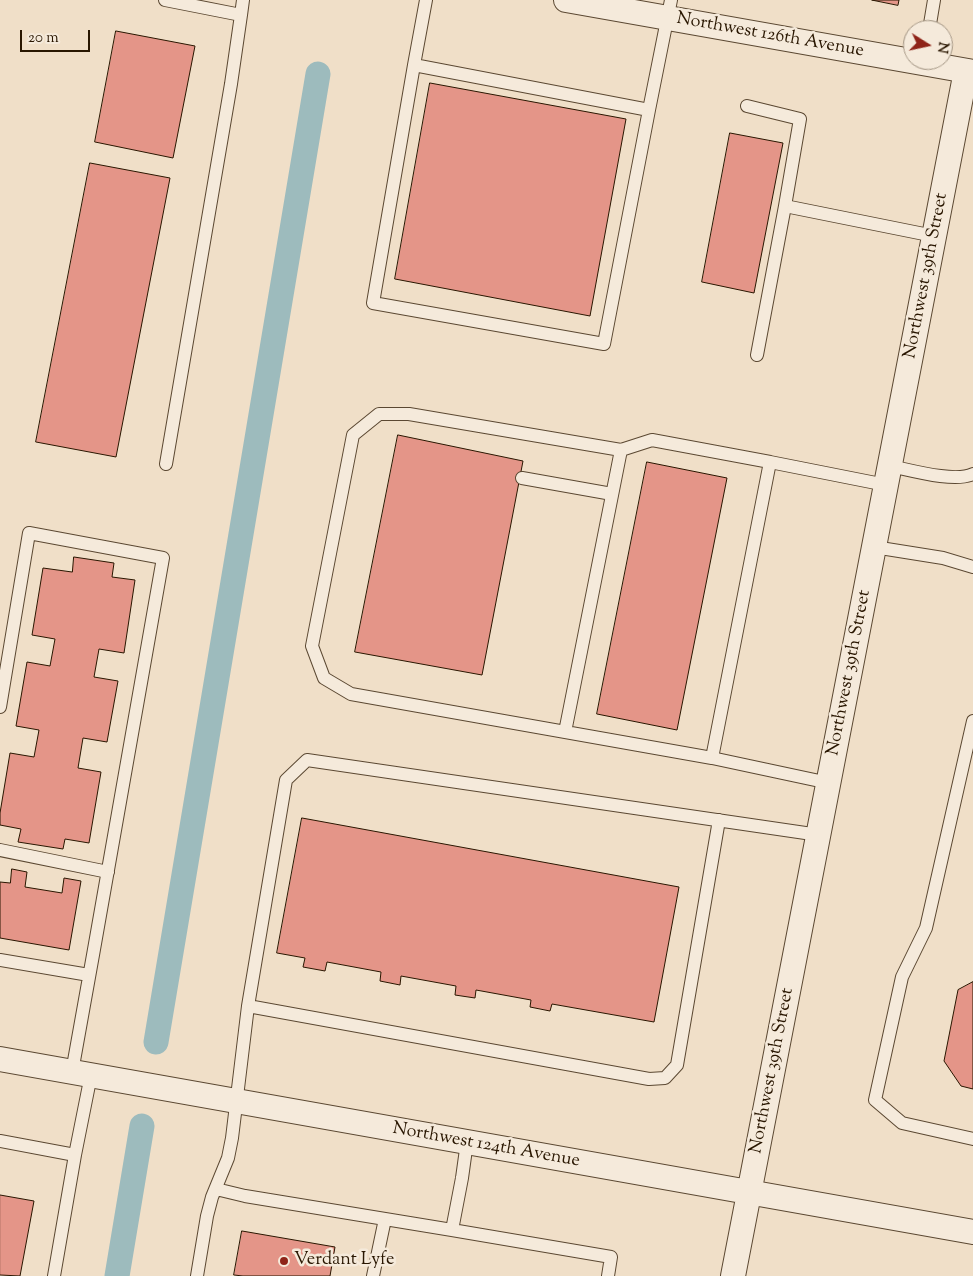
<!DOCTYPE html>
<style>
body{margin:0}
#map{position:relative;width:973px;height:1276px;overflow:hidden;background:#f0dfc8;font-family:"Sorts Mill Goudy",serif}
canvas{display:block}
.north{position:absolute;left:903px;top:20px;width:50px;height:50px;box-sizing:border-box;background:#f5eadb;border:1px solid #a39583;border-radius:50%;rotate:100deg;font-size:14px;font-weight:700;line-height:20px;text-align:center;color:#291600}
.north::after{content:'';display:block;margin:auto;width:18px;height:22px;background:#8f2418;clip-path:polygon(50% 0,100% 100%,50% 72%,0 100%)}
.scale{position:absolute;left:20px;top:30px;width:70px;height:22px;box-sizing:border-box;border:2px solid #291600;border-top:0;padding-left:6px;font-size:15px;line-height:18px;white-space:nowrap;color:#291600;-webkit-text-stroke:4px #f5eadb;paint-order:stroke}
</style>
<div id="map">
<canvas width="973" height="1276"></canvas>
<div class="north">N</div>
<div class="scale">20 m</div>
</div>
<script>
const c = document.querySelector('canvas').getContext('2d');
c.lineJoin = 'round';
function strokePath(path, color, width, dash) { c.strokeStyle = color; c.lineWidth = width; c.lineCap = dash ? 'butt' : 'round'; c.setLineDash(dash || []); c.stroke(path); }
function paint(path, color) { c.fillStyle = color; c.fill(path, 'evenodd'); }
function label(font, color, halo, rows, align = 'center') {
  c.font = font + ' "Sorts Mill Goudy",serif'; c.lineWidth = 5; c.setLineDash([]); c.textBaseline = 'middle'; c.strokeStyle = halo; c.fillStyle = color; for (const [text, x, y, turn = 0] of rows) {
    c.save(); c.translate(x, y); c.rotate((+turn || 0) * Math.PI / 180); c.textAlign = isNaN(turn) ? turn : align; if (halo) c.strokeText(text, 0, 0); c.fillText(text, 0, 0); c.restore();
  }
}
const canal = new Path2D(`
 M156,1042l162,-968
 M117,1276l25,-150`);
const building = new Path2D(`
 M872,0h27l-1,5z
 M116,31l79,15 -22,112 -78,-16z
 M430,83l196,36 -36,197 -195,-37z
 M730,133l53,10 -29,150 -52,-11z
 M90,163l80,15 -54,279 -80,-15z
 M398,435l125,26 -41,214 -127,-23z
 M647,462l80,16 -50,252 -80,-16z
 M74,557l40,6 -2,14 23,3 -11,73 -25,-4 -5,28 24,4 -11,61 -24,-4 -5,30 23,4 -12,71 -24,-4 -2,10 -45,-7 3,-13 -21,-4v-12l10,-60 24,4 5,-27 -23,-4 11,-64 23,4 5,-27 -23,-4 11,-67 29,4z
 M302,818l377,69 -25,135 -102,-18 -2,7 -20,-4 1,-7 -55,-10 -1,8 -20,-3 1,-9 -55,-10 -1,9 -20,-4 1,-9 -54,-10 -2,9 -22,-4 2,-9 -28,-5z
 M12,869l15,3 -2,15 37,6 2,-15 17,3 -12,69 -69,-12v-56l10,1z
 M973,982v107l-12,-3 -17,-25 14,-71z
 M0,1195l34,6 -14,75 -20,-1z
 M242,1231l93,16 -5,29h-87l-9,-1z`);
const service = new Path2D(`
 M165,0l76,15 2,-15
 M426,0l-12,65 -41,238 231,41 45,-234 22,-110
 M929,30l5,-30
 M414,65l235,45
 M747,106l53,13 -15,87 149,30
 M757,355l28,-149
 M166,464l65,-380 10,-69
 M890,466c20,4 65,17 83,8
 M522,478l90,16
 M874,547l69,11 30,9
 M0,707l29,-174 134,25 -70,397 -21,117
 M973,721l-47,207 -24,49 -27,123 27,23 71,16
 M565,732l56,-282
 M712,758l-361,-64 -27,-16 -12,-32 41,-211 26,-21h30l212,36 31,-10 118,22
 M829,783l-117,-25 58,-296 116,23
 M0,850l108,22
 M0,960l89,15
 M248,1006l401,73 16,-1 12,-13 42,-245
 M0,1141l75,14
 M216,1189l29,7 207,34 10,-52 5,-36
 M452,1230l159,27 -3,19
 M54,1276l21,-121 16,-80
 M197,1276l10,-60 5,-19 16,-39 4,-20 16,-132 38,-226 21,-20 512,75
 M373,1276l12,-57`);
const minor = new Path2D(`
 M566,0l407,72
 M0,1059l973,173
 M733,1276l233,-1205`);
const markers = [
 [284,1261,5,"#8f2418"]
];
const streetNames = [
 ["Northwest 126th Avenue",770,36,10],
 ["Northwest 39th Street",927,276,-79],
 ["Northwest 39th Street",850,673,-79],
 ["Northwest 39th Street",773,1071,-79],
 ["Northwest 124th Avenue",486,1146,10]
];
const poiNames = [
 ["Verdant Lyfe",294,1261]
];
strokePath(canal, '#9dbbbd', 25);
paint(building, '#e49588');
strokePath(building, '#291600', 1);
strokePath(service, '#5b4832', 14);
strokePath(minor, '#5b4832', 26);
strokePath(service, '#f5eadb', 12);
strokePath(minor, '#f5eadb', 24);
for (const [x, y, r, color] of markers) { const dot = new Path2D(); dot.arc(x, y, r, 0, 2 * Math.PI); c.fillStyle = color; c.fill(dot); strokePath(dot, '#f5eadb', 2); }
label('18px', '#291600', '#f5eadb', streetNames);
label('18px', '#291600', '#f5eadb', poiNames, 'left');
</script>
